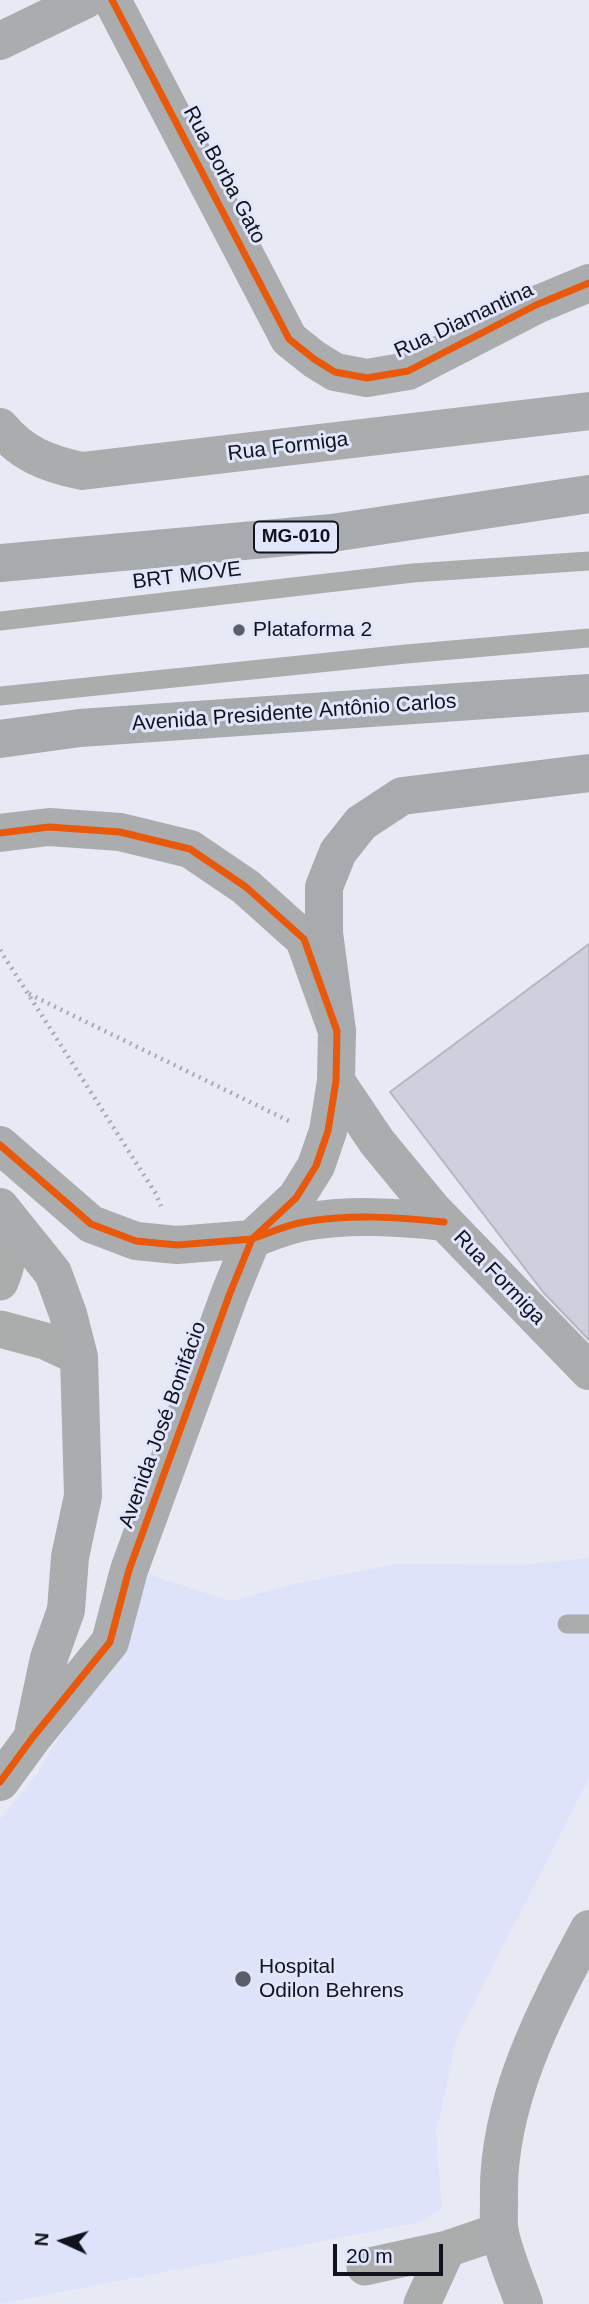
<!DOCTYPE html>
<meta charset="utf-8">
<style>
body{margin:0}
#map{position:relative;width:589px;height:2304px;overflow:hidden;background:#e7eaf5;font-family:Arial,sans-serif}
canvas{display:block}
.north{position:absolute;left:28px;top:2206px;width:70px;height:70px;-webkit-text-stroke:5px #e1e6fb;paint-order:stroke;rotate:274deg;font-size:19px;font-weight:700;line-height:28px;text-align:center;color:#10121e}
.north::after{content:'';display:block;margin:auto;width:24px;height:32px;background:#10121e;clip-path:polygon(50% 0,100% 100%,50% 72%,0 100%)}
.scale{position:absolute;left:333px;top:2244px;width:110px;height:32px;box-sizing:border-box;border:4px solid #10121e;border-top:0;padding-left:9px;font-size:21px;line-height:24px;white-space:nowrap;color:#10121e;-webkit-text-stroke:5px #e1e6fb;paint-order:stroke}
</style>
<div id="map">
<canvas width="589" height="2304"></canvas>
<div class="north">N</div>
<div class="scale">20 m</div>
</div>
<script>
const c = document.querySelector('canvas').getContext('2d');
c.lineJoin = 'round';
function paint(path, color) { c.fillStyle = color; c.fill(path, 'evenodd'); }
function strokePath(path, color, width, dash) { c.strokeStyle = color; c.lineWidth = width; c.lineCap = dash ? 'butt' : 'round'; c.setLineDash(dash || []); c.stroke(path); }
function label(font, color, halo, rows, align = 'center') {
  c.font = font + ' Arial,sans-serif'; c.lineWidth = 6; c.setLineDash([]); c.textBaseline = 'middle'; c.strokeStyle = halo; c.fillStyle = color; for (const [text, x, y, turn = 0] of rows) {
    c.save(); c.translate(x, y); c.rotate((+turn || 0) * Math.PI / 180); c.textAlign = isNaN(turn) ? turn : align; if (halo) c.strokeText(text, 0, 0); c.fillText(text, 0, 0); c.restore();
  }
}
const built = new Path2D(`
 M589,1558v220l-132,259 -21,96 6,75 -21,14 -421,82v-485l37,-45 65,-108 39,-94 90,29 67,-18 98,-19 127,1z`);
const building = new Path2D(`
 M589,944v396l-46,-48 -153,-200z`);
const path = new Path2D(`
 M0,950l156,244 5,12
 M29,994l262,128`);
const lane = new Path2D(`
 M0,621l413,-48 176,-12
 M0,696l406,-42 183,-16
 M567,1624h22`);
const street = new Path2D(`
 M0,1282c12,-28 10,-46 0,-74
 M0,1329l45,12 34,16
 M365,2267l82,-18 53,-18
 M422,2304l25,-55`);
const secondary = new Path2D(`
 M112,0l177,339 25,20 21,13 32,6 41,-7 128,-66 53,-22
 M0,41l85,-41
 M0,427c22,27 48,37 82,44l507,-60
 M0,833l49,-6 71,5 70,17 56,38 58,52 33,92 -1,50 -8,50 -12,35 -20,32 -44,41 -75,6 -41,-4 -45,-17 -91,-79
 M336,1081l41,61 56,68 156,161
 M0,1207l53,66 15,41 11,43 4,139 -13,61 -4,53 -17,48 -15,71
 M0,1782l33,-45 77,-95 19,-72 101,-277 22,-54c17,-6 34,-14 52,-17 46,-8 94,-5 140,0
 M524,2304c-8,-23 -19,-47 -24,-71 -2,-10 -1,-22 -1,-32 -3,-97 45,-188 90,-272`);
const highway = new Path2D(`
 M0,563l332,-30 257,-39
 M0,739l80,-11 509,-35
 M337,1031l-13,-98v-46l14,-35 23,-29 41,-27 187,-23`);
const cycleway = new Path2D(`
 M112,0l177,339 25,20 21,13 32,6 41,-7 128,-66 53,-22
 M0,833l49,-6 71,5 70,17 56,38 58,52 33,92 -1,50 -8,50 -12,35 -20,32 -44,41 -75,6 -41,-4 -45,-17 -91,-79
 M0,1782l33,-45 77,-95 19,-72 101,-277 22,-54c17,-6 34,-14 52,-17 46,-8 94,-5 140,0`);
const markers = [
 [239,630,7,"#5b5e69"],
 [243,1979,9,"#5b5e69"]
];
const shields = [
 [296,537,84]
];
const shieldNames = [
 ["MG-010",296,537]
];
const streetNames = [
 ["Rua Borba Gato",224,175,62],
 ["Rua Diamantina",464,321,-25],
 ["Rua Formiga",288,447,-7],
 ["BRT MOVE",187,576,-7],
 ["Avenida Presidente Antônio Carlos",294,713,-4],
 ["Rua Formiga",499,1278,46],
 ["Avenida José Bonifácio",163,1425,-70]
];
const poiNames = [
 ["Plataforma 2",253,630],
 ["Hospital",259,1967],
 ["Odilon Behrens",259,1991]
];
paint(built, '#dee3fa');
paint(building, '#ced1dd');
strokePath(building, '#b4b7c2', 2);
strokePath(path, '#a9aaae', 4.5, [2, 5]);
strokePath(lane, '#abadad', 19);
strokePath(street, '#abadad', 37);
strokePath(secondary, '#aaacae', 38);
strokePath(highway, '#a8abae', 38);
strokePath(cycleway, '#e8590c', 7);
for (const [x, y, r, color] of markers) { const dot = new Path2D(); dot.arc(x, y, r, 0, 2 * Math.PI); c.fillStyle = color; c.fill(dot); strokePath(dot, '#e1e6fb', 2.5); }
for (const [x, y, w] of shields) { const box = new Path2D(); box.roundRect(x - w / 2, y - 15.5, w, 31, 5); c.fillStyle = '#e1e6fb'; c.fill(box); strokePath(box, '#10121e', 2); }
label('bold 19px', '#10121e', null, shieldNames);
label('21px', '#10121e', '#e1e6fb', streetNames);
label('21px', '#10121e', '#e1e6fb', poiNames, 'left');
</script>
